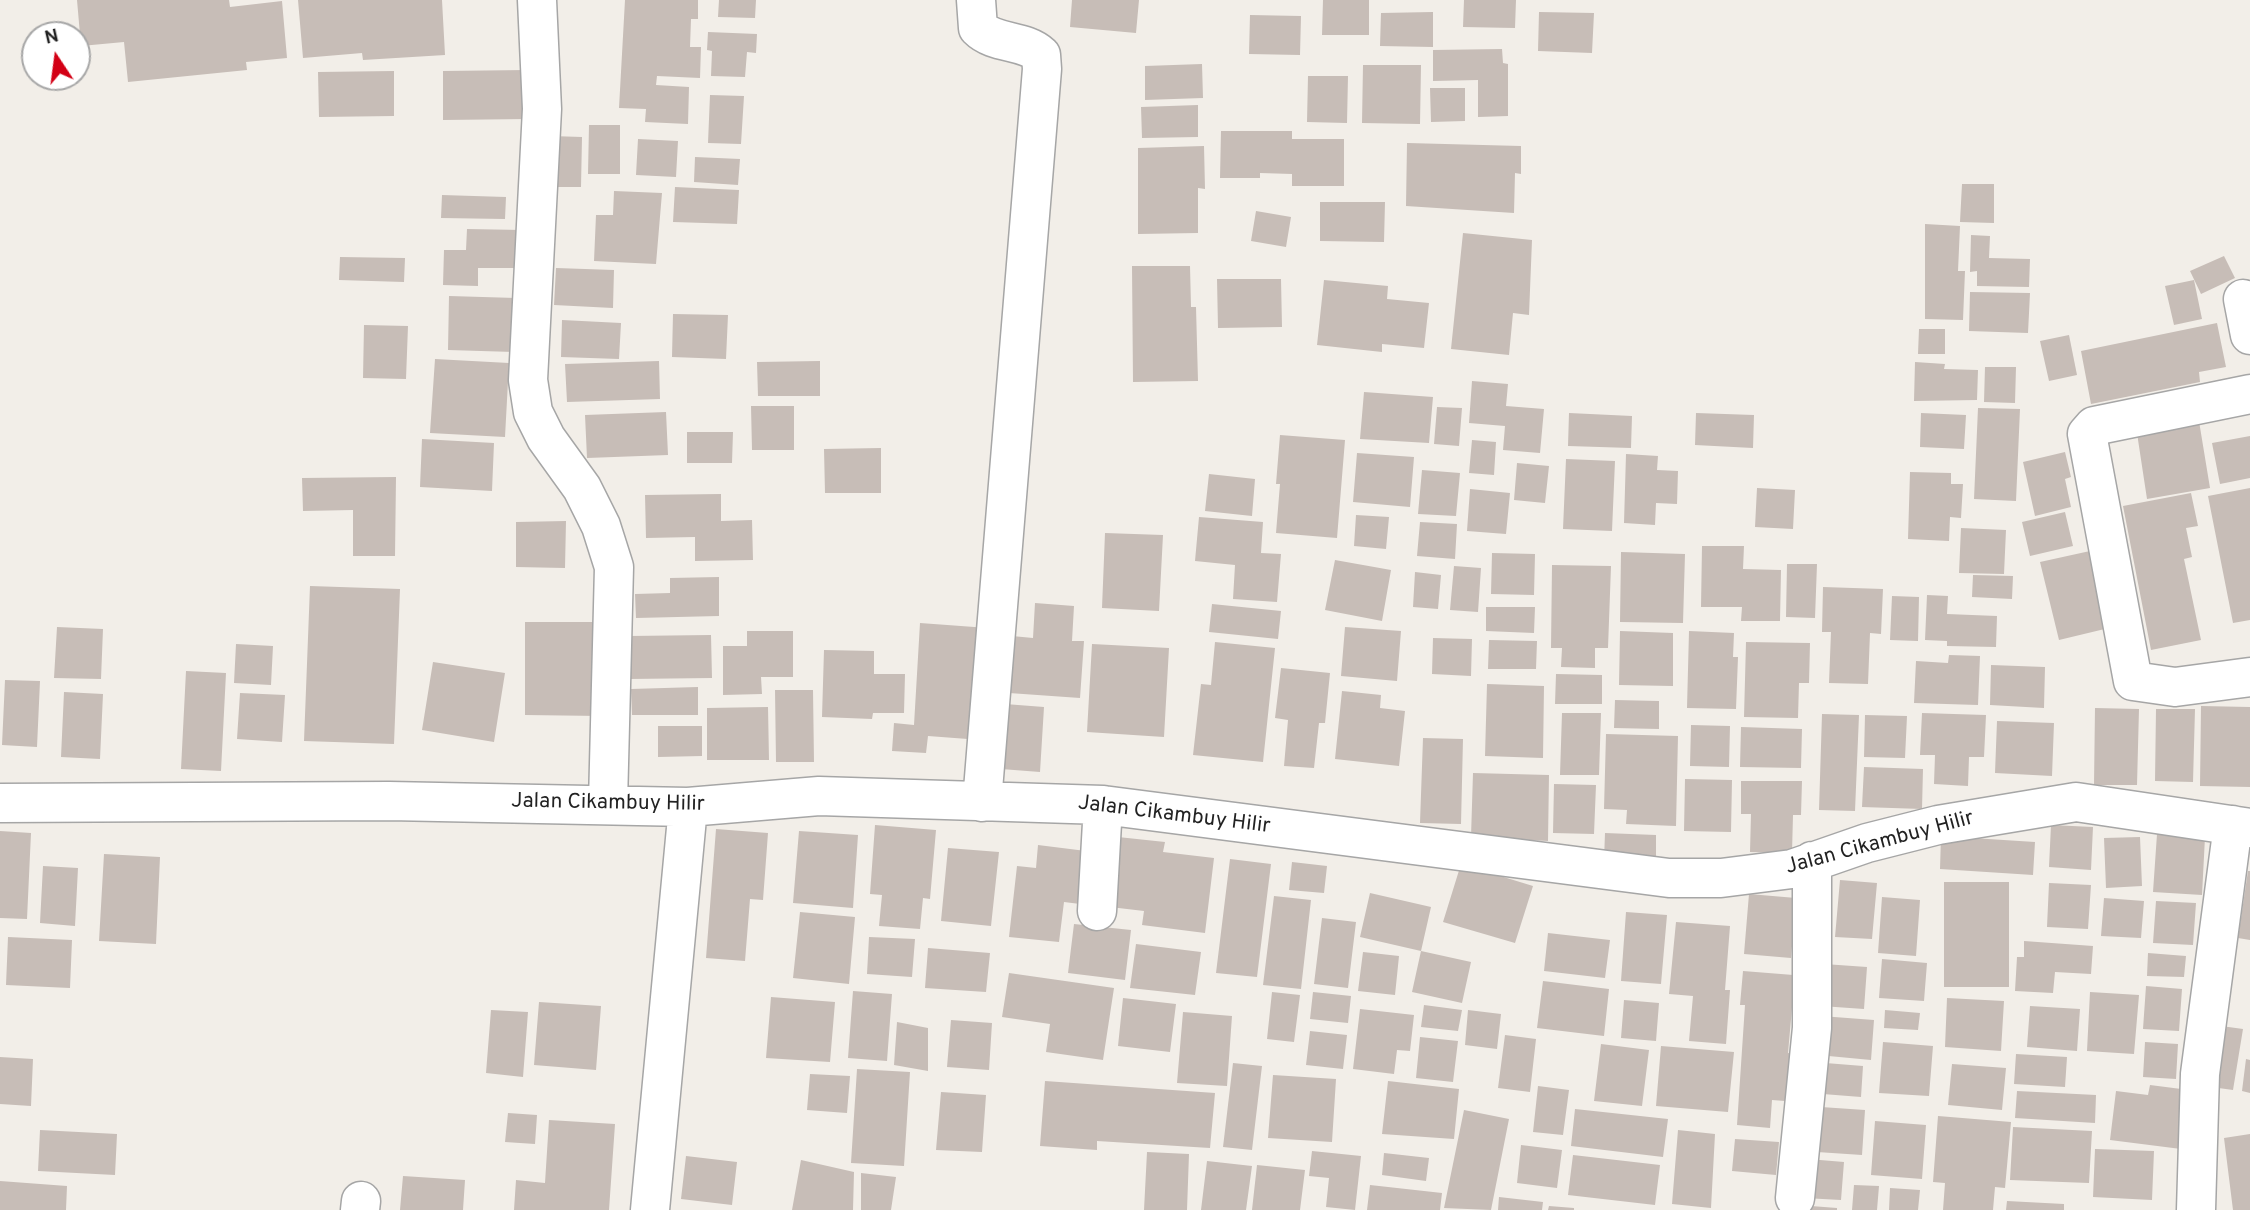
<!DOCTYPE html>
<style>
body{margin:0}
#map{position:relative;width:2250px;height:1210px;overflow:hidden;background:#f2eee8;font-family:Overpass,sans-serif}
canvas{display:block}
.north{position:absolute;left:21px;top:21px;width:70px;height:70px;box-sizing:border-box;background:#fff;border:2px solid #a7a7a7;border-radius:50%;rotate:347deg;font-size:19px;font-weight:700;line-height:28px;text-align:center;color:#222}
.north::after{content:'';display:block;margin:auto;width:24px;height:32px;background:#d30015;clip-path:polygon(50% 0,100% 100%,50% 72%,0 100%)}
</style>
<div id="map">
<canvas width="2250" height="1210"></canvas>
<div class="north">N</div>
</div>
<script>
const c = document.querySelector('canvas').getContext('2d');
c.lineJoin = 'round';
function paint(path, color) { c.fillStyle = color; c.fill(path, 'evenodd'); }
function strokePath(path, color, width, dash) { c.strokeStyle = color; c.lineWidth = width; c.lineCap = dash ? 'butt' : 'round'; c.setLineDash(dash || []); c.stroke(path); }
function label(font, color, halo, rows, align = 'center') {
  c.font = font + ' Overpass,sans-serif'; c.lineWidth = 5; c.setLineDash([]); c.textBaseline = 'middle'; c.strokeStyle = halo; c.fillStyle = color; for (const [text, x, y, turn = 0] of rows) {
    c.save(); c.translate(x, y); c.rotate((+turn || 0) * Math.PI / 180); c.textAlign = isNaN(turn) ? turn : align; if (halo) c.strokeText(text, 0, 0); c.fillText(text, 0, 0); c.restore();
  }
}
const building = new Path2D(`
 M77,0h152l1,7 52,-6 5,57 -41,4 1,8 -119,12 -4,-40 -43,4z
 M298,0h144l3,55 -82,5 -1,-7 -59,5z
 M625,0h73v19h-7l-1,28h11l-1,31 -43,-2 -1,9 33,2 -1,37 -43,-2 1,-13 -27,-1z
 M719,0h37l-1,18 -37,-1z
 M1072,0h67l-3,33 -66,-6z
 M1323,0h46v35h-47z
 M1464,0h52l-1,28 -52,-1z
 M1433,12v35l-53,-1 1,-33z
 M1539,12l55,1 -2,40 -54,-2z
 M1250,15l51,1 -1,39 -51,-1z
 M708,32l49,2 -1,19 -9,-1 -2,25 -34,-1 1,-25 -5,-1z
 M1502,49l1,14 5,1v52l-30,1v-37l-45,1v-31z
 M1202,64l1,34 -58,2v-34z
 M1363,65h58l-1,59 -58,-1z
 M527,70l1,49 -85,1v-49z
 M394,71v45l-75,1 -1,-45z
 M1308,76h40l-1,47 -40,-1z
 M1430,88h35v33l-34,1z
 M710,95l34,1 -3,48 -33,-1z
 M1198,105v32l-56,1 -1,-31z
 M589,125h31v49h-32z
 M1221,131h71v8h52v47h-52v-12l-32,-1v5h-40z
 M551,136l31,1 -1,50h-31z
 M638,139l40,2 -2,36 -40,-2z
 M1407,143l114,3v28l-6,-1 -1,40 -108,-7z
 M1204,146l1,43 -7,-1v45l-60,1v-86z
 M695,157l45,2 -2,26 -44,-3z
 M1962,184h32v39l-34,-1z
 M675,187l64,3 -2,34 -64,-2z
 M614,191l48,2 -6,71 -62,-3 2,-46h17z
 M442,195l64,2 -1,22 -64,-1z
 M1320,202h65l-1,40 -64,-1z
 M1256,211l35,6 -5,30 -35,-6z
 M1925,224l35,2 -2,45h7l-2,49 -38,-1z
 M467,229l55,1 -1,38h-43v18l-35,-1 1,-35h22z
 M1463,233l69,7 -3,75 -16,-2 -4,42 -58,-6z
 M1971,235l19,1 -1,22 41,1 -1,28 -52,-1v-15l-7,1z
 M2224,256l11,22 -34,16 -11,-23z
 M340,257l65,1 -1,24 -65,-2z
 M1132,266h58l1,41h5l2,74 -65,1z
 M556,268l58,2 -1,38 -59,-3z
 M1217,279h64l1,48 -64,1z
 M1324,280l64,6 -1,13 42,4 -5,45 -42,-4v8l-65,-7z
 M2194,280l8,39 -28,6 -9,-39z
 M1970,292l60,1 -2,40 -59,-2z
 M449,296l67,2 -2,54 -66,-2z
 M673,314l55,1 -2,44 -54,-2z
 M562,320l59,3 -2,36 -58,-2z
 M2217,323l9,44 -27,5 1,10 -109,22 -10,-53z
 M364,325l44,1 -2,53 -43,-1z
 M1919,329h26v25h-27z
 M2069,335l8,40 -28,6 -9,-40z
 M435,359l74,4 -4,74 -75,-4z
 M659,361l1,38 -93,3 -2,-38z
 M820,361v35h-62l-1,-34z
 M1915,362l30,2 -1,5 34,1 -1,30 -63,1z
 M1985,367h31l-1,36 -31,-1z
 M1472,381l36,3 -2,22 38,3 -4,44 -37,-3 2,-24 -36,-3z
 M1364,392l69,5 -4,46 -69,-4z
 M751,406h43v44h-42z
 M1437,407l25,1 -3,38 -25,-2z
 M1978,408l42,1 -4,92 -42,-2z
 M2197,409l13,79 -63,11 -12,-79z
 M666,412l2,43 -81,3 -2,-43z
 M1569,413l63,3 -1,32 -63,-2z
 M1696,413l58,2 -1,33 -58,-3z
 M1921,413l45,2 -2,34 -44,-2z
 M687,432h46l-1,31h-45z
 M1280,435l65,5 -8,98 -61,-5 4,-49h-4z
 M2250,436v42l-30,6 -8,-41z
 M422,439l72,4 -2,48 -72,-4z
 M1472,440l24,2 -2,33 -25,-2z
 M881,448v45h-56l-1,-44z
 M2065,452l6,25 -6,2 6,28 -36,9 -12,-54z
 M1357,453l57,4 -4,50 -57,-5z
 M1626,454l32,2 -1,14 21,1 -1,33 -21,-1 -1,22 -31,-2z
 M1566,459l49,2 -3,70 -49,-2z
 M1517,463l32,3 -4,37 -31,-3z
 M1422,470l38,3 -4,43 -38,-2z
 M1910,472l41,1v11h12l-2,34 -11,-1 -1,24 -41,-2z
 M1209,474l46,5 -3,37 -47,-5z
 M396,477l-1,79h-42v-46l-50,1 -1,-33z
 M1757,488l38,2 -2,39 -38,-2z
 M2250,488v132l-17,3 -25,-127z
 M1470,489l40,4 -4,41 -39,-3z
 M2191,493l7,33 -12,2 6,29 -8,2 17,81 -50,10 -28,-144z
 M721,494v27l31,-1 1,40 -58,1v-24l-49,1 -1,-43z
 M2065,512l8,34 -43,10 -8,-34z
 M1356,515l33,2 -3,32 -32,-3z
 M1199,517l64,5 -2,31 20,1 -4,48 -44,-3 2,-34 -40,-4z
 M566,521l-1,47 -49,-1v-45z
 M1420,522l37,2 -2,35 -38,-3z
 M1961,528l45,2 -2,44 -45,-1z
 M1105,533l58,2 -4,76 -57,-3z
 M1702,546h42l-1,23 38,1 -1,51h-39l1,-14h-41z
 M2090,551l23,76 -54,13 -19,-78z
 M1621,552l64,2 -2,69 -63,-1z
 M1492,553l43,1 -1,41 -43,-1z
 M1335,560l56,10 -9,51 -57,-11z
 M1787,564h30l-2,54 -29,-1z
 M1552,565l59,1 -3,82h-13v20l-34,-1 1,-19h-11z
 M1454,566l27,2 -3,44 -28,-2z
 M1415,572l26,3 -3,34 -25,-2z
 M1973,575l40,1 -1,23 -40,-2z
 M719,577v39l-83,2 -1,-24 35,-1v-15z
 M310,586l90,3 -6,155 -90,-3z
 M1823,587l60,2 -2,45 -11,-1 -2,51 -39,-1 2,-51h-9z
 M1927,595l21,1 -1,18 50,2 -1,31 -49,-1v-5l-22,-1z
 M1892,596l27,1 -1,44 -28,-1z
 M1035,603l39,3 -2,35h12l-4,57 -71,-5 3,-57 21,2z
 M1212,604l69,7 -3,28 -69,-7z
 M1486,607h49l-1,26 -48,-2z
 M525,622h77l-1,94 -76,-1z
 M920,623l68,5 -7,112 -53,-4 -2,17 -34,-2 2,-28 20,2z
 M57,627l46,2 -2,50 -47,-1z
 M1345,627l56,4 -4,50 -56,-5z
 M747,631h46v46h-32l1,17 -39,1v-49h24z
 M1620,631l53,2v53l-54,-1z
 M1689,631l45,2 -1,24h5l-2,52 -49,-1z
 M711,635l1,43 -83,1v-43z
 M1433,638l39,1 -1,37 -39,-2z
 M1489,640l48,1 -1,28h-48z
 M1215,642l60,6 -12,114 -70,-7 8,-71 10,1z
 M1746,642l64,1 -1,40h-10l-1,35 -54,-1z
 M236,644l37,2 -2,39 -37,-2z
 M1092,644l77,4 -5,89 -77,-5z
 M824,650l50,1v23h31l-1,39h-31l-1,6 -50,-2z
 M1949,655l31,1 -2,49 -64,-2 2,-42 32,2z
 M433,662l72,11 -11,69 -72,-12z
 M1991,665l54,2 -1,41 -54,-3z
 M1281,668l49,5 -5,50h-6l-5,45 -30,-2 4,-46 -13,-2z
 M186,671l40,2 -5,98 -40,-2z
 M1556,674l46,1v29h-47z
 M5,680l35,1 -3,66 -35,-2z
 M1487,684l57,2 -1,72 -58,-2z
 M698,687v28h-66l-1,-26z
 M775,690h38l1,72h-38z
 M1342,691l39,4 -1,13 25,3 -6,55 -64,-7z
 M64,692l39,2 -3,65 -39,-2z
 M240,693l45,2 -3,47 -45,-3z
 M1615,700l44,1v28l-45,-1z
 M1005,704l39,3 -4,65 -39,-3z
 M2201,706l49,1v80l-50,-1z
 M768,707l1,53h-62v-52z
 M2095,708l44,1 -2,76h-43z
 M2156,709h39l-2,73 -38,-1z
 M1562,713h39l-2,62h-39z
 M1922,713l64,2 -2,42h-15l-1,29 -34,-2 1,-29h-15z
 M1822,714l37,1 -4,96 -36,-1z
 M1865,715l42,1 -2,42 -41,-1z
 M1997,721l57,2 -2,53 -57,-3z
 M1691,725l39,1 -1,41 -39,-1z
 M658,726h44v30l-44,1z
 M1741,727l61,2 -1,39 -61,-1z
 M1606,734l72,2 -2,90 -50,-2 1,-14 -23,-1z
 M1423,738l40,1 -2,85 -41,-1z
 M1864,767l59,2 -1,40 -60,-2z
 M1473,773l76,2 -1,66 -77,-4z
 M1685,779l47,1 -1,52 -47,-1z
 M1741,781h61l-1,34h-8l-1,38 -42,-1 1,-38h-10z
 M1554,784l42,1 -2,49 -41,-1z
 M875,825l61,5 -6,69 -7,-1 -3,31 -41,-3 3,-31 -12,-1z
 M2051,825l42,2 -2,43 -42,-3z
 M716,829l52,4 -5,67 -13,-1 -5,62 -39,-3z
 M0,831l31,2 -4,86 -27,-1z
 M799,831l59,4 -5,73 -60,-5z
 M1605,833l51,2v26l-52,-1z
 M2157,834l48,3 -3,58 -49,-3z
 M1941,836l94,6 -2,33 -93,-6z
 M1118,837l47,5 -2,10 51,6 -9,75 -63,-8 2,-14 -34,-4z
 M2140,837l2,49 -36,2 -2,-50z
 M1038,845l48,6 -6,53 -16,-2 -5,40 -50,-5 8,-71 19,2z
 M948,848l51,4 -8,74 -50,-5z
 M104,854l56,3 -4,87 -57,-3z
 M1230,859l41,5 -14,113 -41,-4z
 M1292,862l35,4 -3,27 -35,-3z
 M1461,864l72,22 -18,57 -72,-21z
 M43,866l35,2 -3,58 -35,-3z
 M2248,871h2v69l-12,-2z
 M1840,880l37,3 -5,56 -37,-2z
 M1944,882h65v105h-65z
 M2049,883l42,2 -3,44 -41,-2z
 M1370,893l61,14 -10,44 -61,-14z
 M1749,894l47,4 -5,60 -47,-4z
 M1274,896l37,4 -10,89 -38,-4z
 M1882,897l38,3 -4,56 -38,-3z
 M2104,898l40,3 -3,37 -40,-2z
 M2156,901l40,2 -3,42 -40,-2z
 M800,912l55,5 -6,67 -56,-6z
 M1626,912l41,3 -6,69 -40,-3z
 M1322,918l34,4 -8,66 -34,-4z
 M1676,922l54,4 -5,64h5l-4,54 -37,-3 4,-45 -24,-2z
 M1074,924l57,6 -6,50 -57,-7z
 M1548,933l62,7 -5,38 -61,-7z
 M8,937l64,3 -2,48 -64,-3z
 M869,937l46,2 -3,38 -45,-3z
 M2024,941l69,5 -2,28 -36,-2 -2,21 -38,-2 2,-34h7z
 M1136,944l65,8 -6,43 -65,-7z
 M928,948l62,5 -4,39 -61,-4z
 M1421,951l50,11 -9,41 -50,-11z
 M1363,952l36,4 -4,39 -37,-4z
 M2148,953l38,3 -2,21 -37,-1z
 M1882,959l45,4 -3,38 -45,-3z
 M1824,964l43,3 -3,42 -43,-3z
 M1743,971l63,5 -2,34 -12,-2 -4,45 14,2 -4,47 -26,-2 -2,28 -33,-3 8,-120h-5z
 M1009,973l105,15 -11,72 -57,-8 4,-28 -48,-7z
 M1543,981l66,8 -5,47 -67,-8z
 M2146,986l36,3 -3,42 -36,-2z
 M853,991l39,3 -5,67 -39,-3z
 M1272,992l28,3 -6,47 -27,-3z
 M1313,992l38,4 -3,27 -38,-4z
 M2090,992l49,3 -5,59 -47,-3z
 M771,997l64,5 -5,60 -64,-4z
 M1123,998l53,6 -6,48 -52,-6z
 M1947,998l57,3 -3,50 -56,-4z
 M1624,1000l35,3 -3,38 -35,-3z
 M539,1002l62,4 -5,64 -62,-5z
 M1424,1005l38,5 -4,21 -37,-4z
 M2030,1006l50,3 -3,42 -50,-4z
 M1360,1009l54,6 -4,36 -13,-1 -3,24 -41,-5z
 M491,1010l37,2 -5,65 -37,-4z
 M1468,1010l33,4 -4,35 -32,-4z
 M1885,1010l35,3 -2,17 -34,-2z
 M1183,1012l49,4 -5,70 -50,-3z
 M1821,1016l53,4 -3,40 -53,-5z
 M951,1020l41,3 -3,47 -42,-3z
 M897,1022l31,6v43l-34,-6z
 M2214,1025l29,4 -10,61 -29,-4z
 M1310,1031l37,4 -4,34 -37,-4z
 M1505,1035l31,4 -6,53 -32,-4z
 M1420,1037l38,4 -5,41 -37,-4z
 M1883,1042l50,4 -4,50 -50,-3z
 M2145,1042l33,2 -2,35 -33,-2z
 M1601,1044l48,6 -7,56 -48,-5z
 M1661,1046l73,6 -6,60 -72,-6z
 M2016,1054l51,3 -2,30 -51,-3z
 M0,1057l33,2 -2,47 -31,-2z
 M2246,1059l4,1v33l-8,-2z
 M1813,1062l50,4 -2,31 -51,-4z
 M1233,1063l29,3 -10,84 -29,-3z
 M1952,1064l54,4 -4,42 -54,-5z
 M857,1069l53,3 -6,94 -53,-3z
 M810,1074l40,2 -3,37 -40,-3z
 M1273,1075l63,4 -4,63 -64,-4z
 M1045,1081l170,12 -5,55 -113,-7v9l-57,-4z
 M1388,1081l71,8 -5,50 -72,-5z
 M2150,1085l39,5 -8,59 -71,-9 6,-49 32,4z
 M1538,1086l31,4 -6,45 -30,-3z
 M2017,1091l79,4 -1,28 -80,-5z
 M941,1092l45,3 -4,57 -46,-2z
 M1821,1107l44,3 -3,45 -45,-3z
 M1575,1109l93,10 -5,38 -92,-11z
 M1464,1110l45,9 -18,91 -47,-2z
 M508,1113l29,2 -2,29 -30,-2z
 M1938,1116l73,6 -6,66 -10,-1 -2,23h-50l2,-27 -12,-1z
 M549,1120l66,4 -6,86h-95l2,-30 29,3z
 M1875,1121l51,4 -4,54 -51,-4z
 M2013,1127l79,4 -3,52 -79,-3z
 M40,1130l77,4 -2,41 -77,-4z
 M1678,1130l37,4 -4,74 -39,-4z
 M2250,1134v76h-17l-9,-72z
 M1735,1139l44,3 -3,33 -44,-4z
 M1521,1145l41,5 -5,38 -40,-5z
 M2095,1149l59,2 -2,49 -59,-3z
 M1312,1151l49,5 -6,54 -29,-3 3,-29 -20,-2z
 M1147,1152l42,2 -2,56h-43z
 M1384,1153l45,5 -3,23 -44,-6z
 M1573,1155l87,10 -5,40 -87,-10z
 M686,1156l51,6 -5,43 -51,-6z
 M1808,1159l36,3 -3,38 -37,-2z
 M801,1160l53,12 -1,38h-61z
 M1207,1161l45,5 -6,44h-45z
 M1257,1165l48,5 -5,40h-48z
 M861,1173l35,4 -5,33h-30z
 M403,1176l62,4 -2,30h-63z
 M0,1181l67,5 -1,24h-66z
 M1370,1185l72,8 -2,17h-73z
 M1854,1185l25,1 -2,24h-25z
 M1890,1188l30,2 -2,20h-29z
 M1499,1197l44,5 -1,8h-44z
 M2007,1201l57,3v6h-58z
 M1549,1206l25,2v2h-26z
 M1811,1206l26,2v2h-26z`);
const minor = new Path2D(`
 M537,0l5,109 -14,271 5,32 13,26 36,50 19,38 13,41 -6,236
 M976,0l2,28c17,17 46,11 63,27l1,14 -60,733
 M2243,299l7,36
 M2250,394l-156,32 -7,8 46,247 42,6 75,-10
 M0,803l389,-2 299,6 131,-11 284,9 566,73h52l71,-9 75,-26 71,-18 138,-23 174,26
 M1097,911l6,-106
 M1795,1198l17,-170v-167
 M360,1210l1,-9
 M650,1210l38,-403
 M2196,1210l4,-136 33,-249`);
const streetNames = [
 ["Jalan Cikambuy Hilir",608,804,1],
 ["Jalan Cikambuy Hilir",1174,816,7],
 ["Jalan Cikambuy Hilir",1880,844,-15]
];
paint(building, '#c7bdb7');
strokePath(minor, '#a6a6a6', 41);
strokePath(minor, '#fff', 38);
label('21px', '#222', '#fff', streetNames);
</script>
